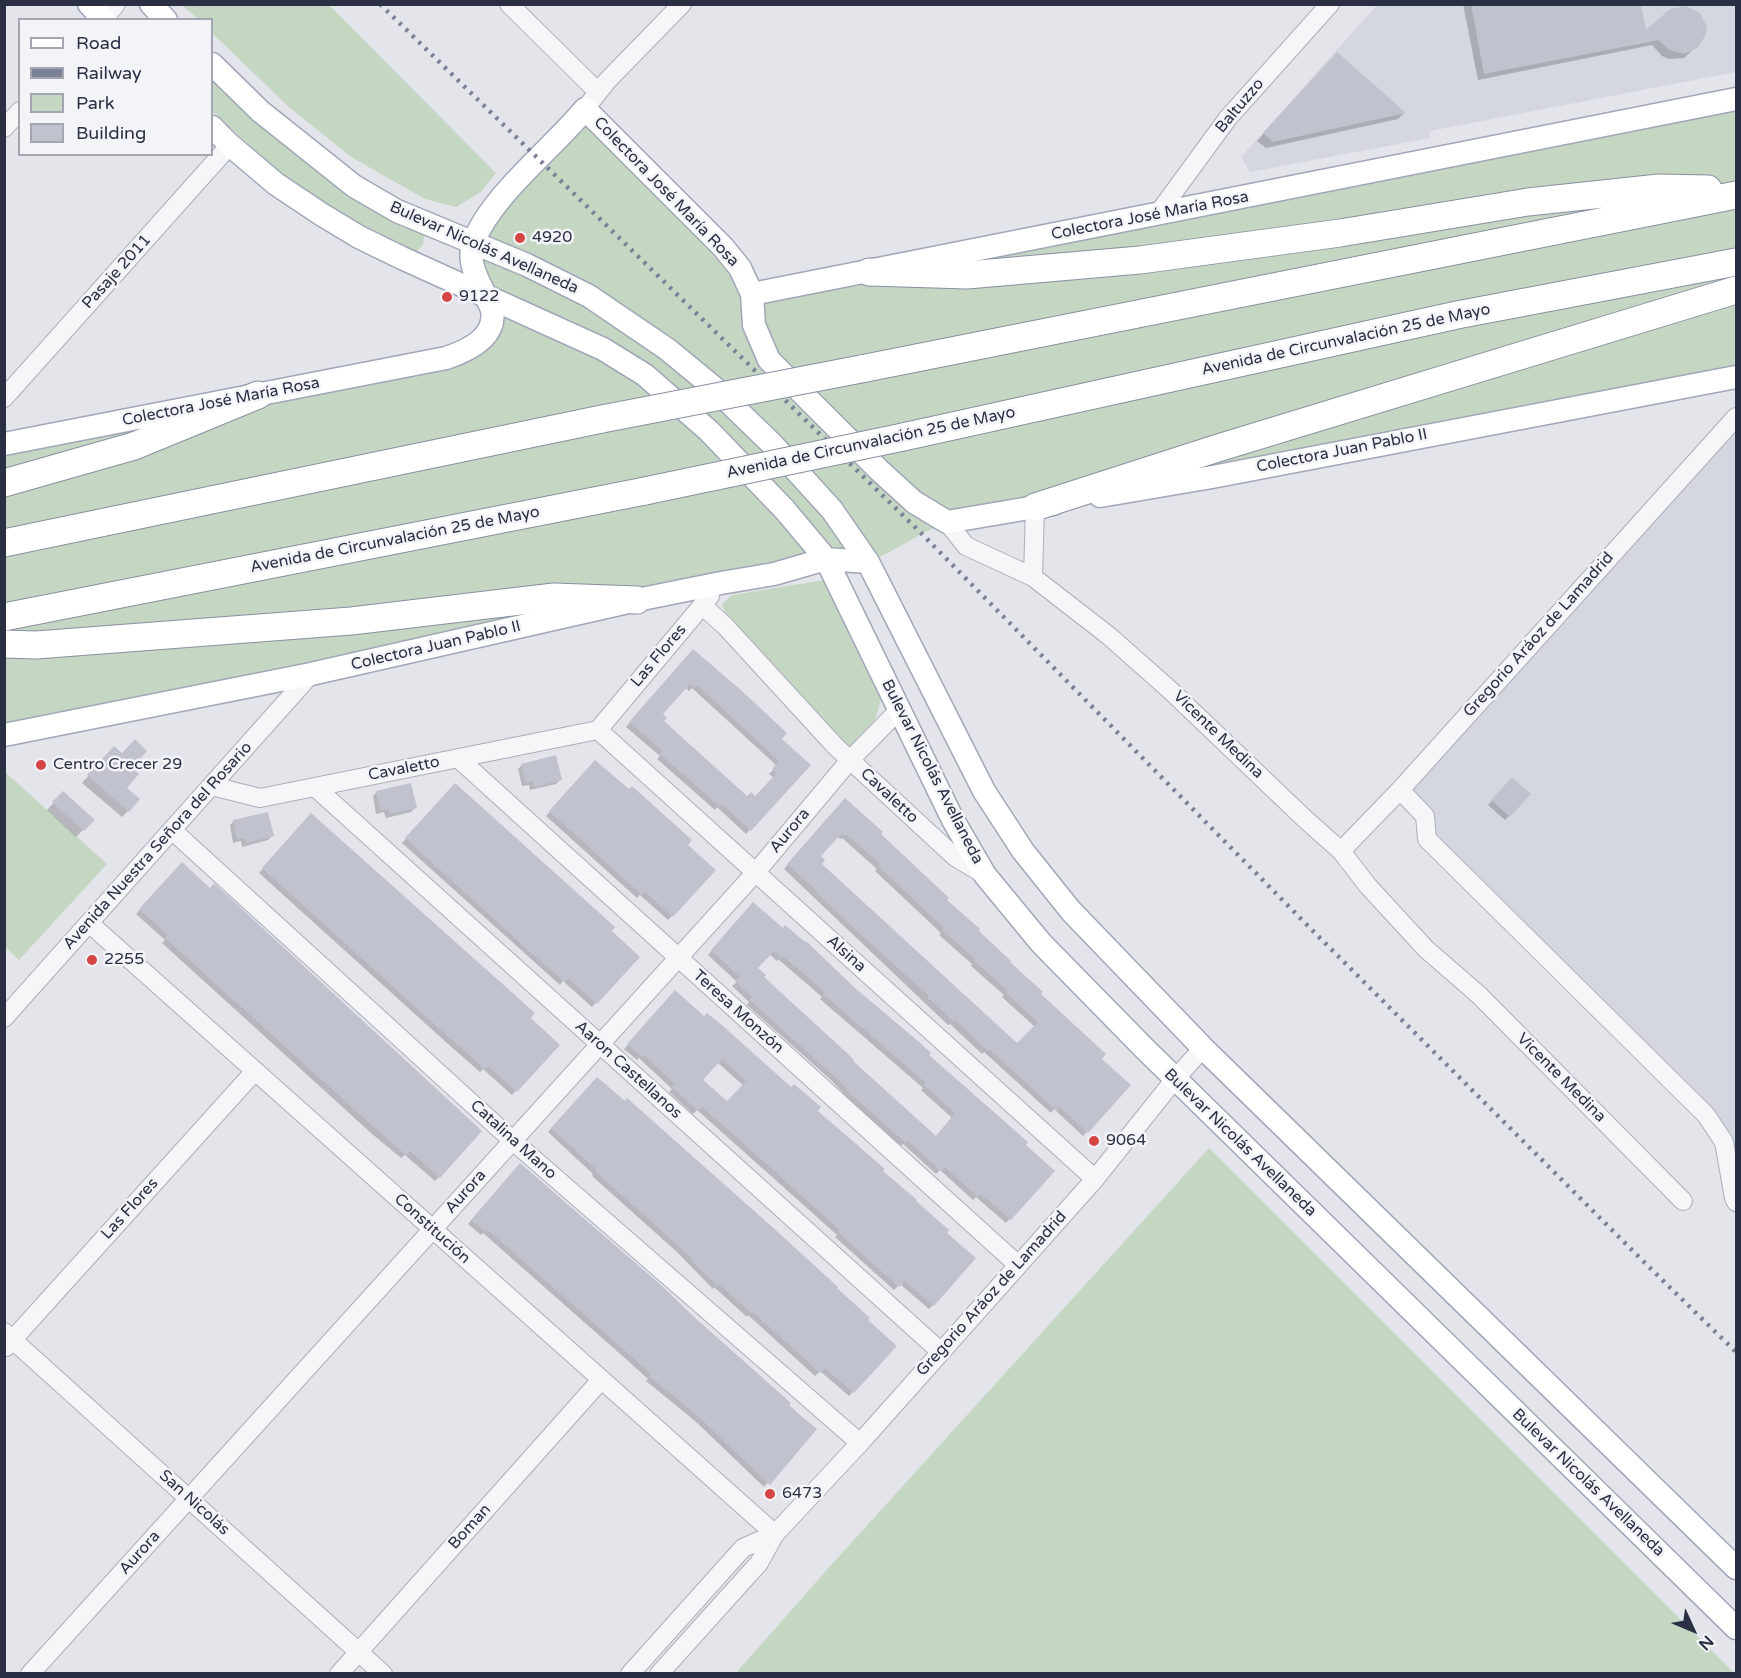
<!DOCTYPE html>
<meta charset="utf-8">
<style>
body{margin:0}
#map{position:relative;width:1741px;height:1678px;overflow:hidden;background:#e3e5eb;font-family:"Varela Round",sans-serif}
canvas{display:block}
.frame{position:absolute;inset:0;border:6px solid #2a2f44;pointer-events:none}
.legend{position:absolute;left:18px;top:18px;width:195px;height:138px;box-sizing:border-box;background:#f3f4f8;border:2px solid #a3a5b0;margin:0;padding:8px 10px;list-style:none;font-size:18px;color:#2a2f44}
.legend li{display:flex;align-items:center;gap:12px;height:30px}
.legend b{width:30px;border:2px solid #a3a5b0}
.north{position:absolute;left:1663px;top:1600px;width:60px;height:60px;-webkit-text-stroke:4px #f3f4f8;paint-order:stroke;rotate:134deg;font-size:16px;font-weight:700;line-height:24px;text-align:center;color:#2a2f44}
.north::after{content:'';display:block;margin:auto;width:21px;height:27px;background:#2a2f44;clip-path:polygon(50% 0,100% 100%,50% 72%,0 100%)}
</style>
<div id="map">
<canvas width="1741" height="1678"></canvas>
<div class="frame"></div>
<ul class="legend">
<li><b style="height:8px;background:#fff"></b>Road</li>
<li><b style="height:8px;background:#7b8196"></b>Railway</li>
<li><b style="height:16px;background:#c5d6c3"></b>Park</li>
<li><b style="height:16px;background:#c0c3ce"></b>Building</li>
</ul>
<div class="north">N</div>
</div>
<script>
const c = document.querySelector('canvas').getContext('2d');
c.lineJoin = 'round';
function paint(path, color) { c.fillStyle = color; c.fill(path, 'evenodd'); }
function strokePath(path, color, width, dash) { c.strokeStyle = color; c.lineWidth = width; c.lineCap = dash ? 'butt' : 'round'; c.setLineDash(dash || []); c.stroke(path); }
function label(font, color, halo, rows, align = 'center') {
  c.font = font + ' "Varela Round",sans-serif'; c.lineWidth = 5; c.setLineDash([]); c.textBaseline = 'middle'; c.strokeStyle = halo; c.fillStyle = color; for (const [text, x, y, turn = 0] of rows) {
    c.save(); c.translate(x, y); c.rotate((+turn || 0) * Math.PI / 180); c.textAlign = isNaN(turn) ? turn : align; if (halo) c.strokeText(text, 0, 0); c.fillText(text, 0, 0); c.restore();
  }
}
const built = new Path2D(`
 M1377,5h359v67l-306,59v7l-180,34 -9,-15z
 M1736,417v785l-12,-60 -297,-303 -2,-23 -25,-26z`);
const green = new Path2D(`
 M182,5h147l167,168 -15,19 -25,15 -31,-8 -74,-42 -62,-50 -77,-74v-13l-14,-1z
 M212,78l38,38 50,42 59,44 34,18 23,8 8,7 -1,10 -7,7 -20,-5 -105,-64 -79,-72z
 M1736,99v278l-789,145c-27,11 -52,29 -79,40l-863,173v-291l441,-86 45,-32 -18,-83 112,-134 167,185z
 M824,580l57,120 -6,20 -26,29 -123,-133 -4,-12 10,-9z
 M4,771l103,93 -88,96 -14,-13z
 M1209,1148l525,525h-998l88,-100z`);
const shadow = new Path2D(`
 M1463,4h177l5,29 60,1 -3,7 -18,17 -15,1 -7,-3 -10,-11 -174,35z
 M1330,61l74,52 -6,6 -132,29 -9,-7z
 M689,655l119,110 -62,69 -29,-27 -2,3 -58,-51 3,-3 -34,-29zM685,687l4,4 3,-3 85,78 -8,8 5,4 -19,20h-8l-85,-77 -2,-7z
 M107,755l23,13 -6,20 4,23 -6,6 -40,-34z
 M595,762l119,108 -46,50 -28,-25 -3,3 -91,-82z
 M522,765l38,15 -4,4 -26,6 -1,-5 -7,1 -4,-17z
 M1512,779l17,15 -24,26 -17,-15z
 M455,785l183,172 -46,50 -29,-26 -3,4 -158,-142z
 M377,792l38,16 -4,4 -25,6 -2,-6 -8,2 -3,-18z
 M63,793l30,27 -17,17 -29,-27z
 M841,804l38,30 160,160 61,65 29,26 -46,51 -29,-27 -3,4 -67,-61 -2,2 -32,-30 -2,1 -164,-156zM837,836l3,3 2,-1 35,31 -2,2 66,62 -2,2 33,29 -1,2 33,29 -2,2 33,30 -18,18 -197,-181 -2,-7z
 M307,819l251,226 -46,50 -29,-26 -3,3 -32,-28 -189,-171z
 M234,821l38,15 -4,4 -26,7 -1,-6 -8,2 -3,-18z
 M182,864l298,267 -45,50 -30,-26 -4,3 -30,-25 -209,-190 3,-3 -29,-26z
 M749,908l178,147 126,116 -47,52 -30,-26 -3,3 -33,-30 -4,4 -33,-30 -2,2 -58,-51 1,-1 -12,-13 -85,-76 2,-3 -17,-16 5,-4 -29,-27zM769,954l8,7 1,-2 44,38 -2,2 103,89 -2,2 31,28 -16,19 -85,-76 -71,-67 -24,-26z
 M675,992l141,119 65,60 52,134 -4,4 -29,-25 -6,6 -59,-53 2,-2 -140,-125 -4,4 -24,-22 3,-3 -33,-31 -2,2 -13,-11zM717,1062l27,24 -17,17 -26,-23z
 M597,1079l238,209 31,32 29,26 -46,50 -29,-25 -5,5 -67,-61 -1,2 -33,-30 -1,2 -36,-37 -85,-76 1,-2 -45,-42z
 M516,1169l176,148 123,112 -51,58 -69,-66 -49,-40 2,-2 -21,-19 -144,-127 -2,2 -13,-11z`);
const building = new Path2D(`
 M1471,4h170l5,26 24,-21 16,-3 14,7 7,14 -1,7 -8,14 -14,6 -15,-4 -10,-10 -175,34z
 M1337,52l69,61 -133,29 -10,-9z
 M693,649l49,42 45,42 -5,6 29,26 -60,66 -29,-27 -2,3 -27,-24 -33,-29 3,-3 -34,-29zM690,684l4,3 3,-2 82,76 -7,8 5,4 -22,23 -4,-4 -4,4 -83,-75 3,-3 -4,-4z
 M135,739l12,12 -15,17 7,6 -12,14 13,11 -11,13 -42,-37 27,-29 8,7z
 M556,755l6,25 -28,7 -1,-6 -7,2 -5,-19z
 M595,760l34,29 3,-3 60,54 -4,5 28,25 -43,47 -28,-25 -3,3 -93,-84z
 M1512,777l19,17 -21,23 -19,-17z
 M411,783l6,25 -28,6 -1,-5 -8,1 -4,-19z
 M455,783l160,144 -3,4 28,26 -43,47 -29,-26 -3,4 -35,-30 -125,-114z
 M63,791l32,29 -11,11 -32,-29z
 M845,798l38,34 -2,2 68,64 -2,2 33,29 -1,2 32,30 -1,1 33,30 -2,2 65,60 -4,5 29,26 -43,48 -29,-27 -3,4 -67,-61 -1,2 -33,-31 -1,2 -27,-25 2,-1 -85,-77 -29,-28 1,-1 -29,-26zM842,833l3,3 2,-1 33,29 -2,2 66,62 -2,2 33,29 -1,2 33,29 -2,2 33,30 -21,21 -195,-179 3,-4 -4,-4z
 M268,812l6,24 -28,7 -1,-5 -8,1 -4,-19z
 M311,813l224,200 -4,5 29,27 -43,47 -29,-26 -3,3 -33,-29 -190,-172z
 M182,862l28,26 4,-5 268,248 -42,47 -30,-27 -4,4 -30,-26 -211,-191 3,-3 -29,-26z
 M753,902l30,26 2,-3 20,17 1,-1 49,47 64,54 12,11 -2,2 99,87 -2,3 29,26 -44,49 -30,-26 -3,3 -33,-30 -4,4 -33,-30 -2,2 -60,-53 1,-1 -11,-11 -86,-78 2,-3 -17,-16 5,-4 -29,-27zM774,951l8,7 1,-2 42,36 -2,2 103,89 -2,2 31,28 -19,23 -83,-75 1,-1 -7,-7 -83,-76 2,-2 -8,-7z
 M675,990l29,26 3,-3 16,13 68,61 3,-3 27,23 -3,4 67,58 -2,2 34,29 -1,1 33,29 -2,3 29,25 -42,48 -29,-25 -6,6 -61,-55 2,-2 -106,-95 -32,-28 -4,4 -26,-24 3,-3 -31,-29 -2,2 -15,-13zM722,1059l24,22 -19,20 -24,-21z
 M597,1077l28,24 2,-3 152,135 59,54 -1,1 33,30 -2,2 29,26 -43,47 -29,-25 -5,5 -67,-61 -1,2 -33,-30 -1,2 -27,-25 2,-2 -98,-88 1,-2 -45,-41z
 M520,1163l141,122 32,31 98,87 -2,3 28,23 -47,56 -71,-68 -50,-41 2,-2 -20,-18 -143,-126 -2,2 -15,-12z`);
const minor = new Path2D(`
 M509,4l89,88
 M103,20l13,-16
 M585,109l22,-28 75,-77
 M4,128l16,-17
 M1157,215l71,-97 102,-114
 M4,398l226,-253
 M947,522l19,24 67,31 76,59 61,54 135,129 36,32 27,35 58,63 53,46 204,206
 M1033,577l2,-70
 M702,605l24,22 110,120 119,110 30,18
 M598,730l497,449
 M598,730l112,-134
 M459,759l559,506
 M212,786l48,12 338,-68
 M315,787l626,565
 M1400,790l25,26 2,23 279,276 18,27 10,56 2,4
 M172,830l341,311 347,302
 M1341,851l59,-61 336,-373
 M89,923l686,611
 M4,1018l307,-344
 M4,1332l379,342
 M6,1347l249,-276
 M30,1674l726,-802 94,-112 49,-50
 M339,1674l262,-294
 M630,1674l113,-126 32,-14
 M659,1674l100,-111 16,-29 85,-91 235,-264 80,-100 28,-31`);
const major = new Path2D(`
 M89,4l15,16
 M151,4l15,16
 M212,64l48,47 94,75 43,25 130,54 62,31 78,53 45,37 60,58 60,66 36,52 116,229 39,60 48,60 132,137 533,520
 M212,127l18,18 46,39 45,30 38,23 43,21 201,91 42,26 64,56 76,79 41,49 127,261 32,55 56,68 103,105 592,580
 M752,294l984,-195
 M4,444l442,-86c21,-7 51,-20 46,-48 -1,-4 -4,-9 -6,-13 -8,-17 -20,-36 -12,-56 18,-46 78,-92 111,-132l138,138 17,21 12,26 2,31 15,35 110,110 35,32 33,20 106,-18
 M1100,496l112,-19 524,-100
 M4,735l307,-61 326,-74 84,-17 53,-9 52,-15 42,3`);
const highway = new Path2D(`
 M869,272l98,3 173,-15 200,-27 188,-31 131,-14 49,1
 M861,369l875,-174
 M903,437l554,-122 279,-53
 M4,483l130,-37 124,-51
 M1035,507l183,-59 518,-158
 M4,543l598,-124
 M4,617l641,-126
 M4,644l32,1 315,-24 203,-24 83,3`);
const rail = new Path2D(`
 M380,4l541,529 391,397 337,337 87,85`);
const highwayBridge = new Path2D(`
 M602,419l259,-50
 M645,491l258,-54`);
const markers = [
 [520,238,6,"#d44544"],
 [447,297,6,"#d44544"],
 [41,765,6,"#d44544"],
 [92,960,6,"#d44544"],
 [1094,1141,6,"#d44544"],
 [770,1494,6,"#d44544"]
];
const streetNames = [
 ["Baltuzzo",1240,106,-50],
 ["Colectora José María Rosa",666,192,46],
 ["Colectora José María Rosa",1150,216,-11],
 ["Bulevar Nicolás Avellaneda",484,248,24],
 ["Pasaje 2011",117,272,-48],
 ["Avenida de Circunvalación 25 de Mayo",1346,340,-12],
 ["Colectora José María Rosa",221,402,-11],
 ["Avenida de Circunvalación 25 de Mayo",871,443,-12],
 ["Colectora Juan Pablo II",1342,451,-11],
 ["Avenida de Circunvalación 25 de Mayo",395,540,-11],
 ["Gregorio Aráoz de Lamadrid",1539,635,-48],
 ["Colectora Juan Pablo II",436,646,-13],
 ["Las Flores",659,656,-50],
 ["Vicente Medina",1218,735,44],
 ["Cavaletto",404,769,-11],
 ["Bulevar Nicolás Avellaneda",932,772,63],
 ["Cavaletto",889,796,43],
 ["Aurora",790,831,-50],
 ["Avenida Nuestra Señora del Rosario",158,846,-48],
 ["Alsina",846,954,42],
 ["Teresa Monzón",738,1012,42],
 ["Aaron Castellanos",628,1070,42],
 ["Vicente Medina",1561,1078,45],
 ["Catalina Mano",513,1140,42],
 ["Bulevar Nicolás Avellaneda",1240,1143,44],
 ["Aurora",466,1192,-48],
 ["Las Flores",130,1209,-48],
 ["Constitución",432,1229,42],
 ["Gregorio Aráoz de Lamadrid",992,1294,-48],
 ["Bulevar Nicolás Avellaneda",1588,1483,44],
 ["San Nicolás",194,1503,42],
 ["Boman",470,1527,-48],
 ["Aurora",140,1553,-48]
];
const poiNames = [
 ["4920",532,238],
 ["9122",459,297],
 ["Centro Crecer 29",53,765],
 ["2255",104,960],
 ["9064",1106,1141],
 ["6473",782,1494]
];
paint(built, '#d5d7e0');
paint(green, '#c5d6c3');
paint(shadow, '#0003');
paint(building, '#c0c3ce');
strokePath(minor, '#acaeb9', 20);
strokePath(major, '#a1a7b8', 25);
strokePath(highway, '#898fa3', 29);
strokePath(minor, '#f6f6f9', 18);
strokePath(major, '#fff', 22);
strokePath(highway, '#fff', 27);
strokePath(rail, '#7b8196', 4.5, [3, 6]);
strokePath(highwayBridge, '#898fa3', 29, []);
strokePath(highwayBridge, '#fff', 27);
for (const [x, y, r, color] of markers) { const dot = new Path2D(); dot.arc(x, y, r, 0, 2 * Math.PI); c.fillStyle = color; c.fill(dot); strokePath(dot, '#f3f4f8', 2); }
label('16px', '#2a2f44', '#f3f4f8', streetNames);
label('16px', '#2a2f44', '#f3f4f8', poiNames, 'left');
</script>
